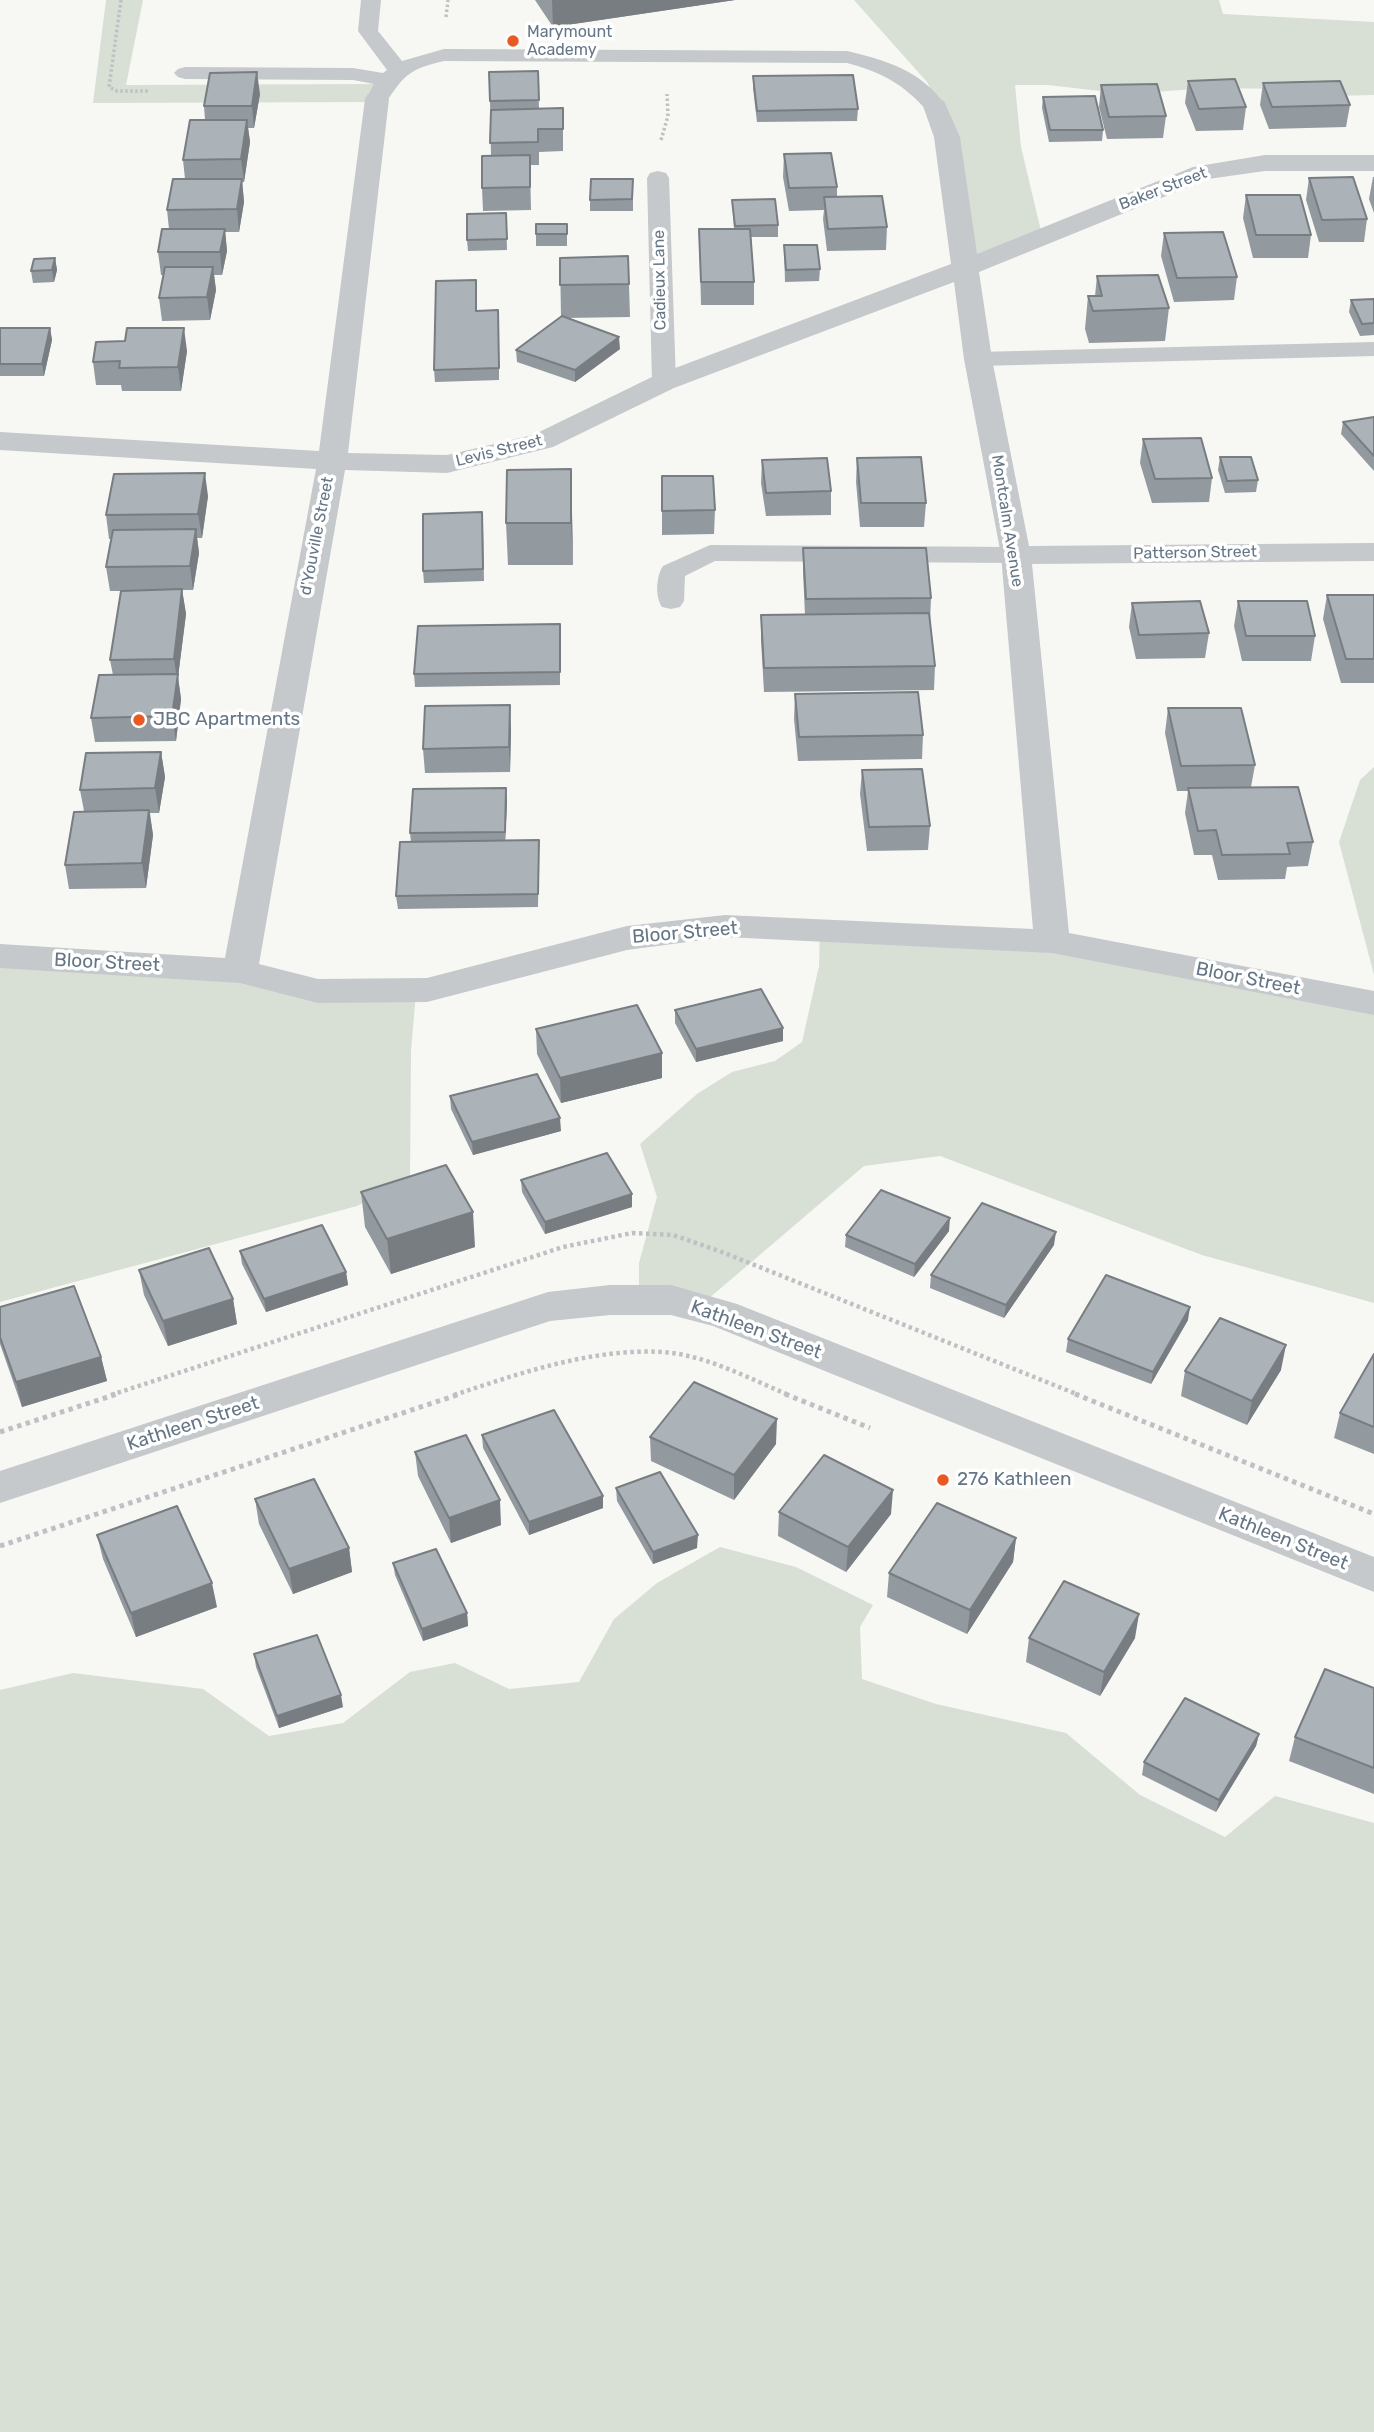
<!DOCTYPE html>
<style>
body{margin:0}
canvas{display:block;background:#f7f7f4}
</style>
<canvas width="1374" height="2432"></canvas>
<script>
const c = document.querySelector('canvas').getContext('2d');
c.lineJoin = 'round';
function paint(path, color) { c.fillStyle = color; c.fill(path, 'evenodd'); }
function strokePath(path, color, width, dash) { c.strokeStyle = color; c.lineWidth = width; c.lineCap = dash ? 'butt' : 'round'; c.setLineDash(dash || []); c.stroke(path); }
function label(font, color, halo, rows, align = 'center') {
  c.font = font + ' Rubik,sans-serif'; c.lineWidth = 7; c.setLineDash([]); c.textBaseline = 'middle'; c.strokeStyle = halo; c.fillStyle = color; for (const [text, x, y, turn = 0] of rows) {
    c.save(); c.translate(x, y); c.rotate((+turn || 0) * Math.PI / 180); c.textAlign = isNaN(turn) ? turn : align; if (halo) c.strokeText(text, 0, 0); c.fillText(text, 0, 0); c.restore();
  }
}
const green = new Path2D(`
 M106,0h37l-17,85 254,-1 -6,18 -281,1z
 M854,0h365l4,14 151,8v73l-44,1 -38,-7 -83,-1 -83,6 -78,-9h-33l6,62 21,88 -74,30 -28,-158 -13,-25z
 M1374,767v208l-35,-133 21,-62z
 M820,928l235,11 319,61v303l-172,-48 -262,-99 -76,10 -163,139 -62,-7v-35l18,-66 -17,-53 57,-50 35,-22 43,-11 27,-19 17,-76z
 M0,959l416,33 -5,59 -1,127 -53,28 -357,96z
 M720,1547l76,20 77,38 -13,22 2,52 74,25 130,29 74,62 85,42 50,-41 99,27v609h-1374v-742l73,-17 130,16 66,47 74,-13 67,-51 45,-9 54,26 70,-7 35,-63 43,-36z`);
const pathFar2 = new Path2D(`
 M121,0l-12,87 8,4h32
 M446,17l2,-17
 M661,140l7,-24 -1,-22`);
const pathFar1 = new Path2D(`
 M111,1395l452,-148 69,-14 41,2 49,17 357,143
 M454,1395c67,-22 138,-47 209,-43 43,3 87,27 126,43`);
const path = new Path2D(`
 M785,1394l85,34
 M1075,1394l299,120
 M0,1432l117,-38
 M0,1546l460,-152`);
const service = new Path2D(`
 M361,0h20l-3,31 24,30 42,-12 403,2c39,9 75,20 99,55l-3,5h-16c-23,-27 -46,-39 -80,-48l-403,-2c-35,8 -40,14 -59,43h-16l-3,-5 8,-15 -21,-4 -168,-1 -7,-2 -4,-4 4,-4 7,-2 168,1 30,5 4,-3 -29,-39z
 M658,171l8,2 3,5 7,204 -3,5 -9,2 -9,-2 -3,-5 -5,-204 3,-5z
 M1374,342v14l-396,10 -9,-2 -3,-5 3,-5 9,-2z
 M710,545l306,2 9,2 4,6 -4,6 -9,2 -301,-2 -30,15 -1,25 -4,6 -9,2 -9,-2c-7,-10 -6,-31 1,-41z`);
const minor = new Path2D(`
 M377,92l9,2 3,5 -41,354 99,2 86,-20 121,-59 297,-112 -17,-127 -11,-31 3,-5 9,-2 9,2 16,36 17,117 216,-87 72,-12h109v16h-109l-57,8 -229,93 13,87 37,187 345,-3v18l-342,3 37,369 305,58v24l-322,-62 -327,-16 -98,13 -200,52 -109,1 -78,-20 -240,-15v-24l225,14 91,-489 -316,-19v-18l319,19 46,-352 3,-5zM954,282l10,77 37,196 32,374 -308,-14 -98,11 -200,52 -109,1 -59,-15 86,-494 102,3 106,-26 121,-59z`);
const tertiary = new Path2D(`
 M610,1285h61l66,19 637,253v35l-661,-266 -42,-11h-61l-60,6 -550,182v-32l548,-179z`);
const wall = new Path2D(`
 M535,0h200l-182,27z
 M538,71l1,38 24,-1v43l-24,1v13h-9l1,45 -48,1 -1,-23 9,-32 -1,-55z
 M753,76l105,33 -1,12 -100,1 -4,-34z
 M1188,81l58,26 -3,23 -47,1 -11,-28z
 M1263,83l87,22 -4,22 -77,2 -9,-24z
 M1101,85l65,31 -3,22 -56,1 -8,-32z
 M260,94l-6,34h-6l2,14 -6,40h-2l2,20 -5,30h-14l2,19 -5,24h-8l2,15 -6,30 -48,1 -3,-23 4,-23h-2l-3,-23 11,-23 -2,-19 18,-31 -2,-19 22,-40 -1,-14z
 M1043,97l60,33 -1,11 -53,1 -7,-34z
 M784,154l53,33v9l50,31 -1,23 -59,1 -4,-32 1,-9 -35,1 -6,-34z
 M1373,177h1v36l-5,-14z
 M1309,178l58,41 -3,23h-45l-13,-42z
 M633,179v32h-43v-11z
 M1246,195l65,40 -3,23h-55l-10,-40z
 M732,200l46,25v12h-27l3,45v23h-53l-2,-76h35z
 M506,213l1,37 -39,1 -1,-11z
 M567,224v22h-31v-12z
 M1164,233l73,44 -3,23 -60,2 -13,-46z
 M784,245l36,24 -1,12 -34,1z
 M55,258l2,12 -3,12 -21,1 -2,-12z
 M560,258l69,26 1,33 -64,1 54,31 -45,33 -58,-20 -1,-12 45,-33z
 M1097,276l72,32 -4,33 -76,2 -4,-14 3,-33h7z
 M477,292v19l22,11v58l-64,2 -1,-12z
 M1374,299v36l-14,1 -11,-24 2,-12z
 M0,328h50l2,12 -8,36h-44z
 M187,351l-6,40h-59l-1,-6h-25l-3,-23z
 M1374,417v54l-33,-37 2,-12z
 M1143,439l69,39 -3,24 -57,1 -12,-40z
 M1220,457l38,23 -2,12 -31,1 -7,-23z
 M857,458l69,45 -2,24h-64l-4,-45z
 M762,460l69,31v24l-65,1 -5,-33z
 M571,469l2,96h-65l-2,-42z
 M662,476l53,34 -1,24 -52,1z
 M208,496l-6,42h-5l2,15 -6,37h-11l4,24 -8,63 3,22 -5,42 -81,1 -4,-24 22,-43 -3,-15 12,-69h-12l-4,-24 5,-28h-2l-3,-24z
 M483,524l1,57 -60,2 -1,-12z
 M803,548l128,50 -1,24 5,44 -1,24 -170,2 -3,-52v-25h44l-2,-43z
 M1327,595h47v88h-33l-18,-64z
 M1238,601l77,35 -4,25h-69l-8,-35z
 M1132,603l77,30 -4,25 -69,1 -7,-32z
 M560,636v49l-145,2 -1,-13z
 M795,694l128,41 -1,24 -124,2 -4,-42z
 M1168,708l87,57 -4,22 62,55 -5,24 -21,1 -2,12 -67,1 -6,-25h-18l-9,-42 3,-22h-11l-12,-58z
 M511,729l-1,43 -85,1 -2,-24z
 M161,752l4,25 -6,36h-9l3,22 -7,53 -77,1 -4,-24 19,-54 -4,-21z
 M862,770l68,56 -2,24 -61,1 -7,-57z
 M507,801l-2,40 34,-1 -1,67 -140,2 -2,-13 15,-54 -1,-9z
 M675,1010l108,18v13l-87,21 -21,-39z
 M536,1029l126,24v25l-101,25 -24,-49z
 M450,1096l111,35 -88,24 -22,-46z
 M521,1180l111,14v13l-87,27 -23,-42z
 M361,1192l114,55 -84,27 -26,-47z
 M949,1231l-35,46 -69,-30 1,-12z
 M1054,1245l-50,73 -74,-30 1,-13z
 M240,1251l106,21 2,13 -82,27 -24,-48z
 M139,1270l94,29 4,25 -69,22 -24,-51z
 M0,1307l101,50 6,24 -85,26 -22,-63z
 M1188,1320l-37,64 -85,-32 2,-13z
 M1374,1354v100l-40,-16 6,-25z
 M1281,1370l-34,55 -66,-29 4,-25z
 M482,1435l121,73 -74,27 -46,-87z
 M650,1437l126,7 -42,56 -83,-39z
 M415,1452l86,73 -50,18 -33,-67z
 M616,1488l81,60 -44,16 -36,-63z
 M255,1499l94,49 3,24 -59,22 -34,-70z
 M779,1512l112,2 -45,58 -68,-36z
 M97,1535l120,72 -81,30 -33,-78z
 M1016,1538l-3,24 -46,72 -80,-37 2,-24z
 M393,1563l74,50 1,13 -45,15 -28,-66z
 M1029,1638h106l-35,58 -74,-34z
 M254,1654l89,53 -64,21 -23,-61z
 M1374,1688v106l-85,-33 6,-24z
 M1259,1734l-3,12 -40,66 -74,-37 2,-13z`);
const shadedWall = new Path2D(`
 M552,0h183l-182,27z
 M257,72l3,22 -6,34 -2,-22z
 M247,120l3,22 -6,40 -3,-23z
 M242,179l2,23 -5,30 -2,-23z
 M225,229l2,22 -5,24 -2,-23z
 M55,258l2,12 -3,12 -2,-12z
 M213,267l3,23 -6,30 -3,-23z
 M50,328l2,12 -8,36 -2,-12z
 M184,328l3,23 -6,40 -3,-24z
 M619,337l1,12 -45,33v-12z
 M571,469l1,42 1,54 -2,-42z
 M205,473l3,23 -6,42 -4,-24z
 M196,529l3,24 -6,37 -3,-24z
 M182,589l4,25 -8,63 3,22 -5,42 -4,-25 5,-36 -3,-21z
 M510,705l1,24 -1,43 -1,-25z
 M161,752l4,25 -6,36 -4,-25z
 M506,788l1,13 -2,44v-13z
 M149,810l4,25 -7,53 -4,-25z
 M783,1028v13l-87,21v-13z
 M662,1053v25l-101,25 -1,-25z
 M560,1118l1,13 -88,24 -1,-13z
 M632,1194v13l-87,27v-12z
 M473,1212l2,35 -84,27 -4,-35z
 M950,1218l-1,13 -35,46 1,-13z
 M1056,1232l-2,13 -50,73 2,-13z
 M346,1272l2,13 -82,27 -2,-13z
 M233,1299l4,25 -69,22 -5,-25z
 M1190,1307l-2,13 -37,64 2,-12z
 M1286,1345l-5,25 -34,55 5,-24z
 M101,1357l6,24 -85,26 -6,-25z
 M777,1419l-1,25 -42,56v-25z
 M893,1490l-2,24 -45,58 2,-25z
 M603,1496v12l-74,27v-13z
 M500,1500l1,25 -50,18 -2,-25z
 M698,1535l-1,13 -44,16v-12z
 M1016,1538l-3,24 -46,72 3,-24z
 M349,1548l3,24 -59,22 -4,-25z
 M212,1583l5,24 -81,30 -5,-24z
 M467,1613l1,13 -45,15 -1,-12z
 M1139,1614l-4,24 -35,58 4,-24z
 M341,1695l2,12 -64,21 -2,-12z
 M1259,1734l-3,12 -40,66 3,-12z`);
const building = new Path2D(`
 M538,71l1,29 -49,1 -1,-29z
 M257,72l-5,34h-48l6,-33z
 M853,75l5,34 -101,2 -4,-35z
 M1235,79l11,28 -47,2 -11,-28z
 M1340,81l10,24 -78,2 -9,-24z
 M1157,84l9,32 -57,1 -8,-32z
 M1095,96l8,34h-53l-7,-33z
 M563,108v21h-25v13l-48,1 1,-33z
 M190,120h57l-6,39 -58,1z
 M831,153l6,34 -48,1 -5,-34z
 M530,155v32l-48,1v-32z
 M1353,177l14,42 -45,1 -13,-42z
 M173,179h69l-5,30 -70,1z
 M591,179h42l-1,20 -42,1z
 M1246,195h54l11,40h-55z
 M882,196l5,31 -59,2 -4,-32z
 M775,199l3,26 -43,1 -3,-26z
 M506,213l1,26 -40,1v-26z
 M536,224h31v10h-31z
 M162,229h63l-5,23h-62z
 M699,229h51l4,53h-53z
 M1223,232l14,45 -60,1 -13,-45z
 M784,245h33l3,24 -34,1z
 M628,256l1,28 -69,1v-27z
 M55,258l-3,12 -21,1 3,-12z
 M165,267h48l-6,30 -48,1z
 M1158,275l11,33 -76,3 -5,-15h14l-5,-20z
 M476,280v31l22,-1 1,58 -65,2 2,-89z
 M1374,299v24l-12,1 -11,-24z
 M562,316l57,21 -44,33 -59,-20z
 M0,328h50l-8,36h-42z
 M127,328h57l-6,39 -59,1 1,-7 -27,1 3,-20 29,-1z
 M1374,417v39l-31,-34z
 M1201,438l11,40 -57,1 -12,-40z
 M921,457l5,46h-65l-4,-45z
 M1220,457h31l7,23 -31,1z
 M827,458l4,33 -65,2 -4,-33z
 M571,469v54h-65l1,-53z
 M205,473l-7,41 -92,1 8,-41z
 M662,476h51l2,34 -53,1z
 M482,512l1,57 -60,2v-57z
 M196,529l-6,37 -84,1 7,-37z
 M803,548h123l5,50 -125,1z
 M182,589l-8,70 -64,1 11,-69z
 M1327,595h47v64h-28z
 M1200,601l9,32 -70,2 -7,-32z
 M1238,601h69l8,35h-69z
 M929,613l6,53 -171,2 -3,-53z
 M560,624v48l-146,2 4,-48z
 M178,674l-6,42 -81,2 8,-43z
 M918,692l5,43 -124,2 -4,-43z
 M510,705l-1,42 -86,2 2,-43z
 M1168,708h73l14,57 -74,1z
 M161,752l-6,36 -75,2 6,-37z
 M922,769l8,57 -61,1 -7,-57z
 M1298,787l15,55 -26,1 3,11 -68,1 -6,-25 -18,1 -10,-43z
 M506,788l-1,44 -95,1 3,-44z
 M149,810l-7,53 -77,2 9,-53z
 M539,840l-1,54 -142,2 4,-54z
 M761,989l22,39 -87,21 -21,-39z
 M637,1005l25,48 -102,25 -24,-49z
 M537,1074l23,44 -88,24 -22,-46z
 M607,1153l25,41 -87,28 -24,-42z
 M446,1165l27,47 -86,27 -26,-47z
 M881,1190l69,28 -35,46 -69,-29z
 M982,1203l74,29 -50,73 -75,-30z
 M322,1225l24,47 -82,27 -24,-48z
 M209,1248l24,51 -70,22 -24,-51z
 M1106,1275l84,32 -37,65 -85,-33z
 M74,1286l27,71 -85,25 -16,-45v-30z
 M1220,1318l66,27 -34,56 -67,-30z
 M1374,1354v73l-34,-14z
 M694,1382l83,37 -43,56 -84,-38z
 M554,1410l49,86 -74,26 -47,-87z
 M466,1435l34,65 -51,18 -34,-66z
 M824,1455l69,35 -45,57 -69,-35z
 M660,1472l38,63 -45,17 -37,-64z
 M314,1479l35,69 -60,21 -34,-70z
 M937,1503l79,35 -46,72 -81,-37z
 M177,1506l35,77 -81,30 -34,-78z
 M436,1549l31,64 -45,16 -29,-66z
 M1064,1581l75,33 -35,58 -75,-34z
 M317,1635l24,60 -64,21 -23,-62z
 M1325,1669l49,19v80l-79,-31z
 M1185,1698l74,36 -40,66 -75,-38z`);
const markers = [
 [513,41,7,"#e95a23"],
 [139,720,7,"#e95a23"],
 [943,1480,7,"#e95a23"]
];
const farPoinames = [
 ["Marymount",527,32],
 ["Academy",527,50]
];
const farStreetnames = [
 ["Baker Street",1163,189,-21],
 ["Cadieux Lane",660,280,-91],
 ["Levis Street",499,451,-14],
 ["Montcalm Avenue",1007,521,81],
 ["d'Youville Street",317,536,-79],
 ["Patterson Street",1195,553,-1]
];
const poiNames = [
 ["JBC Apartments",153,720],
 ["276 Kathleen",957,1480]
];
const streetNames = [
 ["Bloor Street",685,933,-5],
 ["Bloor Street",107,963,3],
 ["Bloor Street",1248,979,11],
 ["Kathleen Street",756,1330,20],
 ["Kathleen Street",193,1424,-18],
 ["Kathleen Street",1283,1539,22]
];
paint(green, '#d8dfd5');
strokePath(pathFar2, '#bec1c3', 3.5, [2.5, 2.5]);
strokePath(pathFar1, '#bec1c3', 4.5, [3.5, 3.5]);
strokePath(path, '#bec1c3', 5, [4.5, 4.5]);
paint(service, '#c5c9cc');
paint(minor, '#c5c9cc');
paint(tertiary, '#c5c9cc');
paint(wall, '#939a9f');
paint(shadedWall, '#787d82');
paint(building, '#abb3b9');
strokePath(building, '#787d82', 2);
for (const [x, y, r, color] of markers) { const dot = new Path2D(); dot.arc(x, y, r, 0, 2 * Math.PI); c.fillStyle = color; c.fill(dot); strokePath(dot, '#fff', 2.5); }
label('16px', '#657686', '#fff', farPoinames, 'left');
label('16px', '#657686', '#fff', farStreetnames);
label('19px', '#657686', '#fff', poiNames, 'left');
label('19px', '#657686', '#fff', streetNames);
</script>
